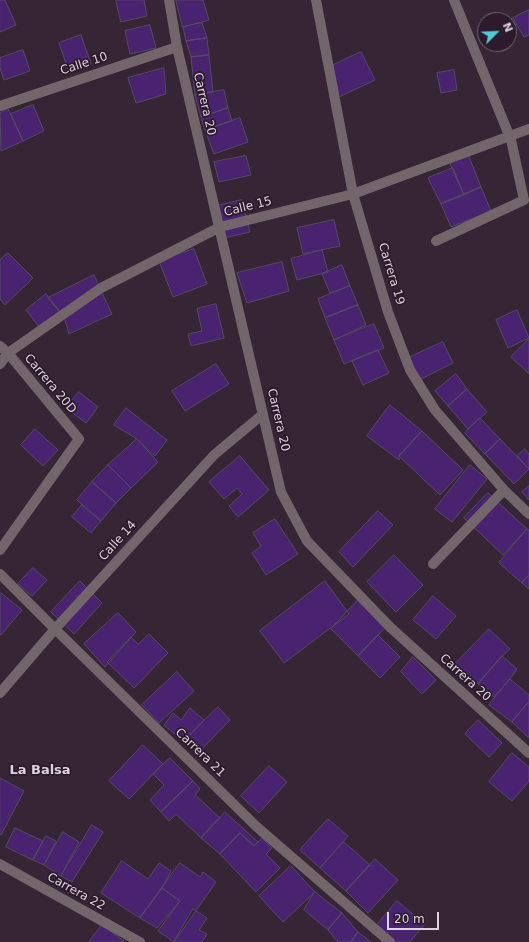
<!DOCTYPE html>
<style>
body{margin:0}
#map{position:relative;width:529px;height:942px;overflow:hidden;background:#352535;font-family:"DejaVu Sans",sans-serif}
canvas{display:block}
.north{position:absolute;left:477px;top:12px;width:40px;height:40px;box-sizing:border-box;background:#2b1b2b;border:1px solid #726472;border-radius:50%;rotate:66deg;font-size:11px;font-weight:700;line-height:16px;text-align:center;color:#ddd2dd}
.north::after{content:'';display:block;margin:auto;width:14px;height:18px;background:#52cbd8;clip-path:polygon(50% 0,100% 100%,50% 72%,0 100%)}
.scale{position:absolute;left:387px;top:912px;width:52px;height:18px;box-sizing:border-box;border:2px solid #ddd2dd;border-top:0;padding-left:5px;font-size:12px;line-height:14px;white-space:nowrap;color:#ddd2dd;-webkit-text-stroke:3px #2b1b2b;paint-order:stroke}
</style>
<div id="map">
<canvas width="529" height="942"></canvas>
<div class="north">N</div>
<div class="scale">20 m</div>
</div>
<script>
const c = document.querySelector('canvas').getContext('2d');
c.lineJoin = 'round';
function paint(path, color) { c.fillStyle = color; c.fill(path, 'evenodd'); }
function strokePath(path, color, width, dash) { c.strokeStyle = color; c.lineWidth = width; c.lineCap = dash ? 'butt' : 'round'; c.setLineDash(dash || []); c.stroke(path); }
function label(font, color, halo, rows, align = 'center') {
  c.font = font + ' "DejaVu Sans",sans-serif'; c.lineWidth = 3.5; c.setLineDash([]); c.textBaseline = 'middle'; c.strokeStyle = halo; c.fillStyle = color; for (const [text, x, y, turn = 0] of rows) {
    c.save(); c.translate(x, y); c.rotate((+turn || 0) * Math.PI / 180); c.textAlign = isNaN(turn) ? turn : align; if (halo) c.strokeText(text, 0, 0); c.fillText(text, 0, 0); c.restore();
  }
}
const building = new Path2D(`
 M0,0h5l11,25 -16,7z
 M116,0h28l3,16 -26,6z
 M176,0h27l6,20 -26,7z
 M529,10v25l-5,2 -11,-19z
 M202,23l5,15 -21,3 -3,-14z
 M150,25l6,23 -26,6 -5,-23z
 M81,35l10,29 -22,8 -10,-29z
 M207,38l2,17 -18,2 -5,-16z
 M23,50l7,21 -26,9 -4,-12v-10z
 M361,52l14,28 -36,17 -14,-28z
 M209,55l4,37 -18,3 -4,-38z
 M164,68l2,26 -30,9 -8,-25z
 M454,70l3,20 -16,3 -4,-20z
 M224,90l4,18 -27,9 -6,-22z
 M33,105l11,26 -21,10 -12,-27z
 M228,108l4,13 -27,9 -4,-13z
 M8,109l15,32 -22,10 -1,-38z
 M240,118l8,24 -34,12 -9,-24z
 M468,154l13,33 -17,8 -14,-31z
 M246,156l5,19 -32,7 -5,-20z
 M453,168l11,27 -23,9 -13,-26z
 M481,187l10,24 -40,16 -10,-23z
 M242,200l8,32 -26,6 -7,-32z
 M334,220l6,26 -37,8 -6,-26z
 M194,249l13,35 -34,13 -14,-36z
 M322,250l6,22 -31,8 -6,-21z
 M8,253l25,25 -28,27 -5,-6v-39z
 M282,262l7,29 -42,12 -10,-30z
 M342,265l8,21 -20,7 -8,-19z
 M94,275l18,39 -43,20 -5,-17 -16,-19z
 M350,286l8,19 -33,13 -7,-19z
 M46,294l18,23 -20,16 -18,-23z
 M216,304l8,34 -33,8 -3,-12 14,-3 -5,-22z
 M358,305l8,20 -32,15 -9,-22z
 M517,310l12,28 -21,10 -12,-28z
 M374,324l10,24 -40,16 -10,-24z
 M529,339v35l-18,-17z
 M443,342l10,21 -34,17 -11,-22z
 M378,350l11,23 -26,12 -11,-24z
 M216,364l13,20 -44,27 -13,-20z
 M456,374l11,15 -19,17 -13,-15z
 M467,389l20,23 -19,17 -20,-23z
 M79,392l19,15 -12,16 -20,-15z
 M390,405l32,26 -23,25v4l-32,-24z
 M126,408l41,32 -12,16 -18,-17 -23,-14z
 M480,418l20,21 -15,15 -20,-21z
 M35,429l23,21 -15,16 -22,-21z
 M422,431l41,39 -23,25 -41,-39z
 M137,439l21,23 -27,26 -23,-23z
 M500,439l29,30 -15,15 -29,-30z
 M525,449l4,5v15l-12,-13z
 M240,456l29,34 -31,27 -9,-11 13,-12 -5,-6 -13,11 -15,-17z
 M108,465l23,23 -15,15 -24,-21z
 M470,465l17,14 -35,43 -17,-13z
 M92,482l24,21 -15,18 -24,-21z
 M529,486v14l-7,-8z
 M488,493l39,36 -24,26 -39,-37z
 M82,505l19,16 -10,12 -19,-16z
 M378,511l15,14 -40,42 -14,-15z
 M275,519l23,35 -32,21 -14,-22 9,-7 -8,-13z
 M527,529l2,1v45l-7,8 -23,-20z
 M394,555l29,30 -27,27 -29,-30z
 M33,568l14,12 -15,16 -14,-12z
 M529,575v14l-7,-6z
 M80,581l22,22 -28,31 -23,-22z
 M325,581l24,33 -65,49 -24,-32z
 M1,593l21,17 -21,25 -1,-1v-40z
 M433,596l23,20 -20,23 -23,-19z
 M358,600l28,27 -28,29 -27,-27z
 M118,613l18,19 -31,35 -21,-23z
 M489,629l21,20 -8,7 -24,28 -22,-21z
 M149,634l19,19 -34,35 -27,-26 24,-25 7,7z
 M378,635l22,22 -20,21 -22,-22z
 M502,656l15,13 -7,10 -16,18 -16,-13z
 M413,657l23,23 -14,14 -21,-22z
 M177,672l17,19 -35,32 -17,-18z
 M510,679l19,16v6l-17,21 -23,-17z
 M529,702v36l-17,-16z
 M218,707l12,13 -29,30 -13,-13z
 M190,708l14,12 -16,17 -2,6 -22,-18 9,-12 8,7z
 M478,720l24,23 -13,14 -24,-23z
 M143,745l20,19 -34,35 -20,-18z
 M512,753l17,14v14l-17,20 -23,-19z
 M170,758l23,23 -32,31 -11,-12 14,-15 -11,-11z
 M269,766l18,16 -28,31 -18,-17z
 M0,778l24,13 -23,44 -1,-1z
 M193,781l7,8 -5,6 25,23 -19,20 -25,-24 -7,7 -8,-9z
 M225,812l33,30 -4,4 -14,-13 -20,21 -19,-16z
 M328,819l20,17 -28,32 -20,-18z
 M92,825l11,7 -31,50 -11,-6z
 M15,828l28,13 -10,19 -27,-13z
 M63,832l16,10 -18,34 -17,-11z
 M240,833l14,13 8,-8 10,10 -6,6 14,14 -24,24 -36,-38z
 M46,836l10,5 -12,24 -11,-5z
 M344,842l26,23 -24,26 -26,-23z
 M375,859l23,21 -30,33 -22,-22z
 M122,861l26,18 11,-16 12,8 -9,17 -22,30 -39,-25z
 M180,863l20,14 3,-5 13,10 -42,60 -16,-11 22,-30 -18,-13z
 M291,866l24,26 -32,30 -24,-26z
 M162,888l18,13 -23,27 -17,-10z
 M315,892l27,21 -14,17 -24,-20z
 M397,901l28,23 -15,18h-15l-19,-16z
 M193,909l14,9 -8,12 8,4 -5,8h-28z
 M342,913l16,19 -7,10h-13l-10,-12z
 M102,925l22,16 -1,1h-34z
 M358,932l13,10h-20z`);
const minor = new Path2D(`
 M169,0l8,47 104,445 26,49 83,86 139,126
 M316,0l37,194 35,118 22,58 25,40 69,80 25,24
 M454,0l55,135
 M0,106l177,-59
 M436,241l88,-41 -14,-65
 M0,346l8,7 71,86 -79,111
 M0,364l8,-11 93,-65 119,-61 133,-33 176,-65
 M433,564l71,-74
 M0,574l55,55 202,198 133,115
 M0,693l55,-64 159,-174 49,-41
 M0,864l140,78`);
const streetNames = [
 ["Calle 10",84,64,-18],
 ["Carrera 20",204,104,77],
 ["Calle 15",248,207,-14],
 ["Carrera 19",391,274,73],
 ["Carrera 20D",50,384,50],
 ["Carrera 20",278,420,77],
 ["Calle 14",118,541,-48],
 ["Carrera 20",465,678,42],
 ["Carrera 21",200,753,44],
 ["Carrera 22",76,892,29]
];
const neighbourhoodNames = [
 ["La Balsa",40,771]
];
paint(building, '#492370');
strokePath(building, '#544b62', 1);
strokePath(minor, '#72666b', 10);
label('12px', '#ddd2dd', '#2b1b2b', streetNames);
label('bold 13px', '#ddd2dd', '#2b1b2b', neighbourhoodNames);
</script>
